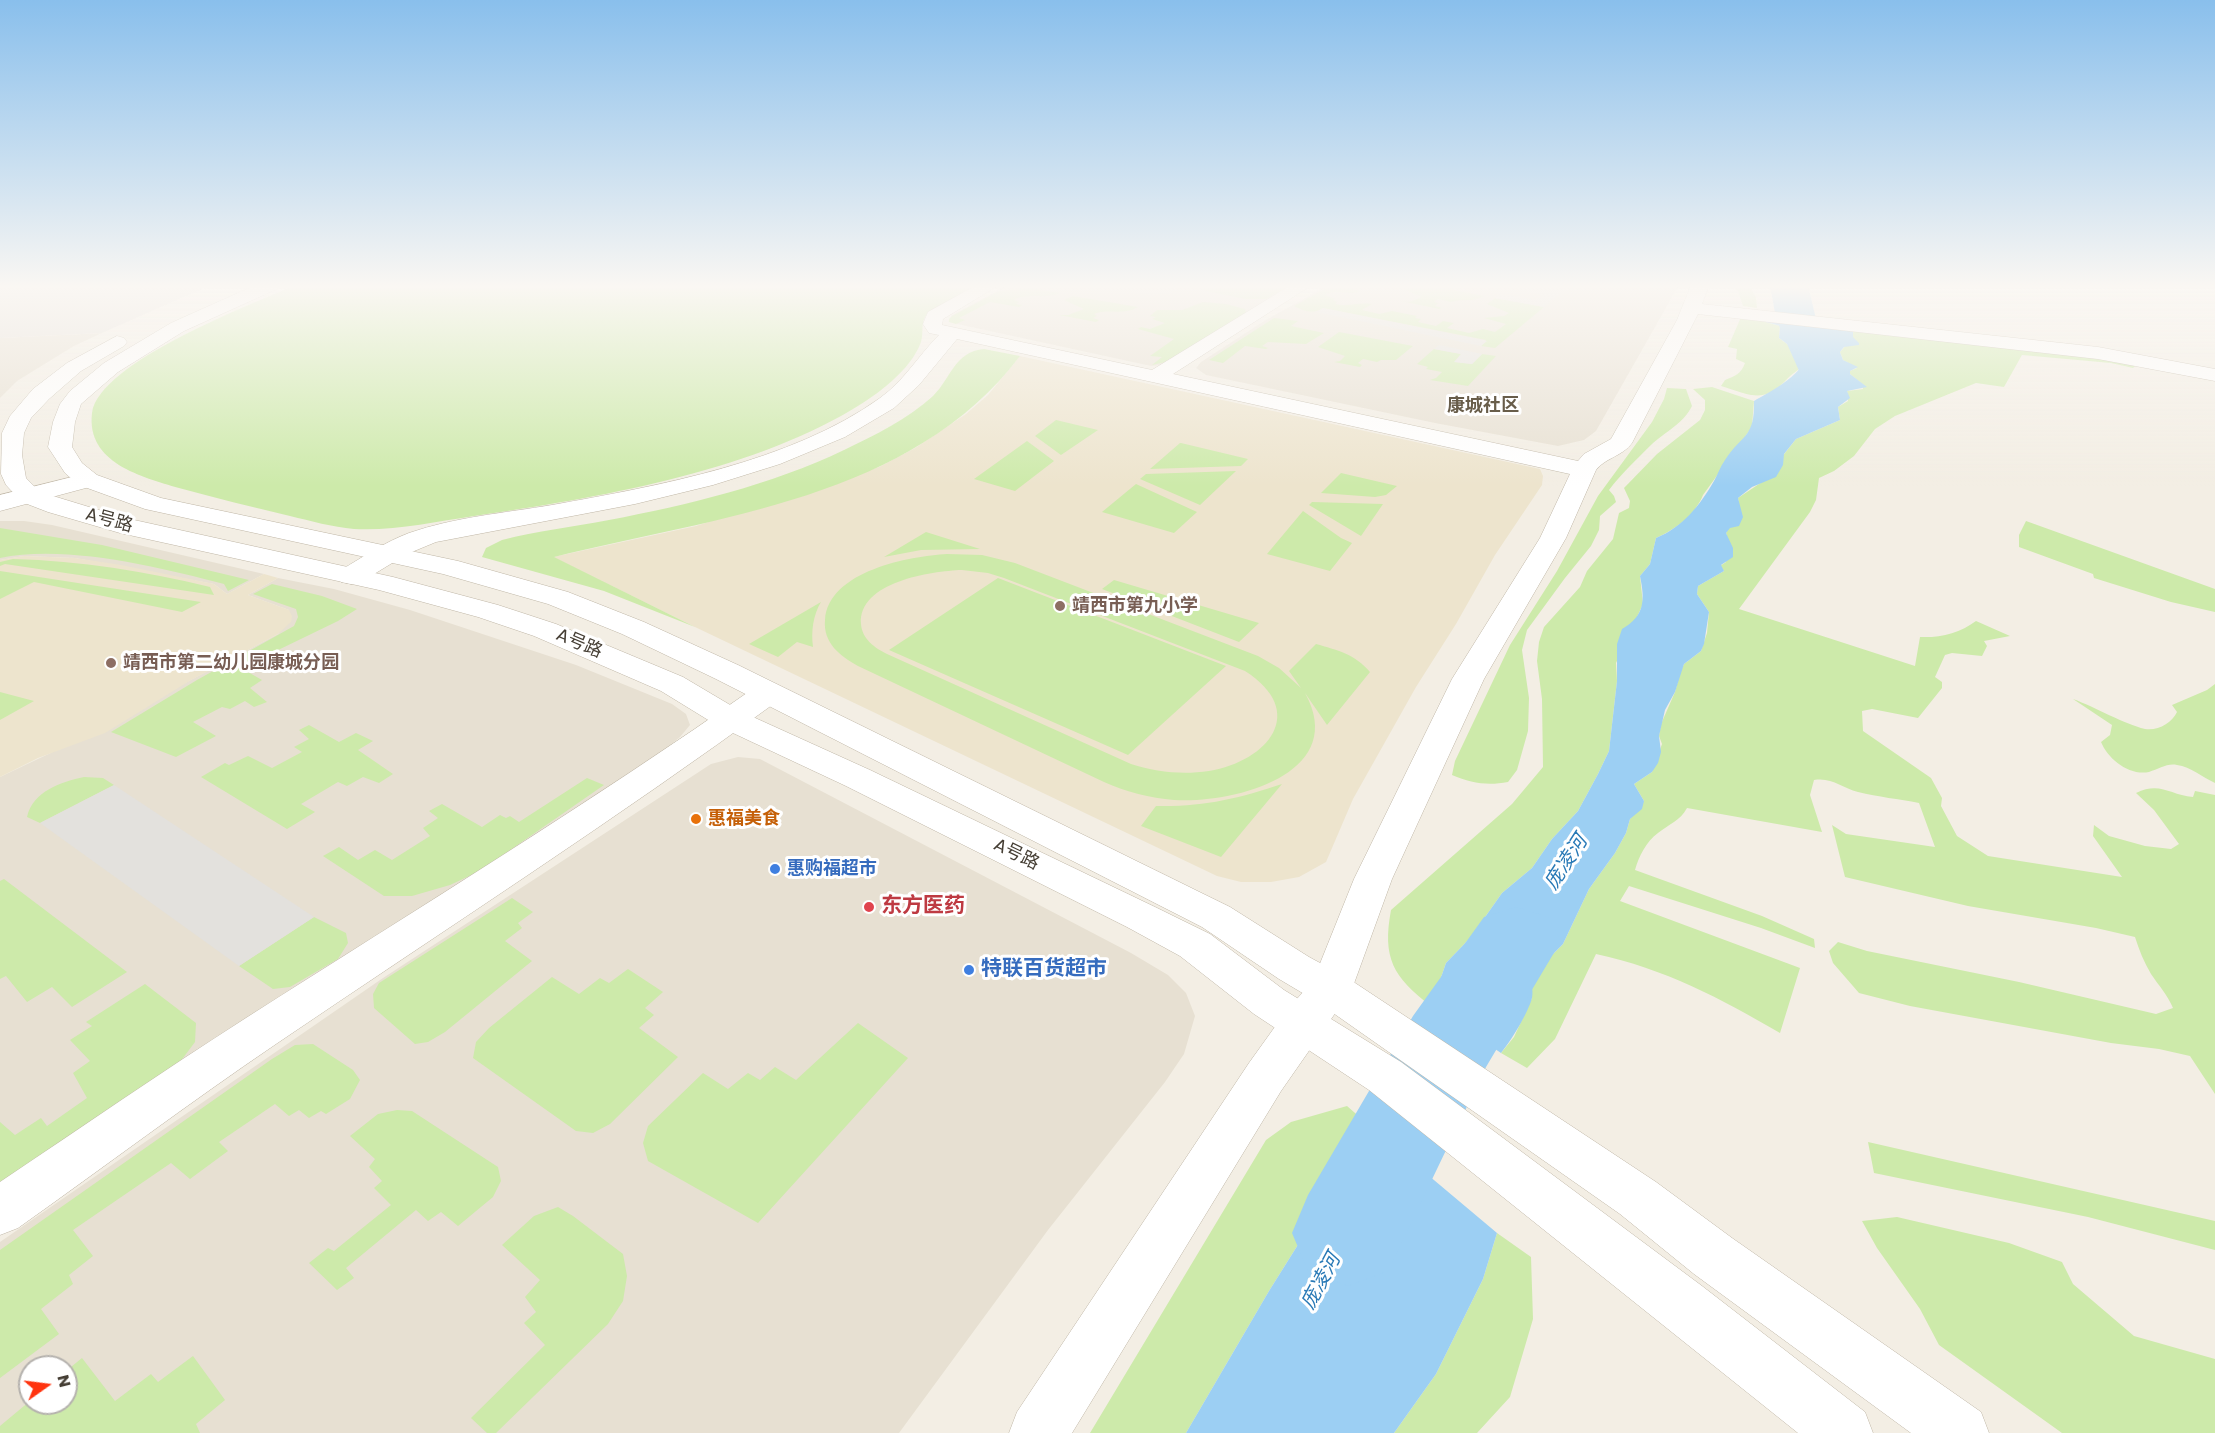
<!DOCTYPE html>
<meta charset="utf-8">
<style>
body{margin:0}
#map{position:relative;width:2215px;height:1433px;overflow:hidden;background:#f3eee4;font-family:Poppins,sans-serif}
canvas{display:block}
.north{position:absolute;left:18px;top:1355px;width:60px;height:60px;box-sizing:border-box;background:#fff;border:2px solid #b5b2ae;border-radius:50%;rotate:76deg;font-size:16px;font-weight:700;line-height:24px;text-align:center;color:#453e34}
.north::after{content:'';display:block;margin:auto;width:21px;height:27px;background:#ff340f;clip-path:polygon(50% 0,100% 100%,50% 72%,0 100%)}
</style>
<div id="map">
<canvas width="2215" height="1433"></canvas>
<div class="north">N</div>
</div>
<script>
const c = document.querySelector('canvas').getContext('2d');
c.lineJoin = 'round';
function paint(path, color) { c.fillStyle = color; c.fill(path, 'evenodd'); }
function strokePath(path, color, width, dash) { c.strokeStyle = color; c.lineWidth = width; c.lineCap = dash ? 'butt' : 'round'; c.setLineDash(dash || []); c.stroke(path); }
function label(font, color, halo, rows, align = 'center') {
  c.font = font + ' Poppins,"Noto Sans SC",sans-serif'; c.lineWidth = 6; c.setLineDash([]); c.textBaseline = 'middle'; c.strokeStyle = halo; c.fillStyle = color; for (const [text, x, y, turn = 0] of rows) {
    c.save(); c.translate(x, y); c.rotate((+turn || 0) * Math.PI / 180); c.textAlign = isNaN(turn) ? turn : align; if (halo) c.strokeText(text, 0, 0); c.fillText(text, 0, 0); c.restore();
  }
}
const residential = new Path2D(`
 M1008,285h285l-132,80 -10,1 -203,-44 4,-7z
 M1328,285h351l-83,146 -12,9 -26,6 -123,-23 -229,-48 -10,-7 5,-6 63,-41z
 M102,333l-28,13 -57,35 -17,17v-60z
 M0,521h24l28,4 212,49 -37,20 -13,-10 -139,-26 -51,-2 -24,4z
 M278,578l56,11 76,21 166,55 96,39 14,10 4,11 -10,12 -25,21 -655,435v-416l61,-29 217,-114 11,-24 -41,-15z
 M738,757l22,2 371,194 37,22 18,18 9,23 -11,38 -19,28 -117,148 -149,203h-899v-191l383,-264 328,-214zM30,1367h36v36h-36z`);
const industrial = new Path2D(`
 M0,285h211l-109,48 -102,5z`);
const education = new Path2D(`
 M1020,356l520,113 3,7 -1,9 -47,70 -39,69 -40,63 -63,112 -27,63 -27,15 -28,5h-30l-24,-6 -522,-249 -142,-70 143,-31 183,-59 36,-19 51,-34 22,-19z
 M24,556l51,2 46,7 93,19 13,10 37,-20 14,4 -30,17 41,15 3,6 -1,6 -13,12 -87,46 -86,53 -67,25 -38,19v-217z`);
const green = new Path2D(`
 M296,285h686l-55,29c-7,9 -3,18 -6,28 -10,28 -44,53 -68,67 -107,64 -257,89 -379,107 -40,6 -80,15 -120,13 -22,-2 -43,-8 -64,-13 -37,-9 -75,-18 -111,-28 -37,-11 -93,-25 -87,-75 7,-51 160,-109 204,-128z
 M1212,285h79l-25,14h-20l-41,-8 -5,-3h12z
 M1332,285h18l5,2 -2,2 7,2c-13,6 -20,-4 -35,4l10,4 -2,1 4,2 -2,2c14,3 23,-2 37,0l-10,6 17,4 13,-3 25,5 -2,2 6,1 -3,3 18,4 7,-5 11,2 -7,5 22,5 14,-4 12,3 11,-8 -22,-6 20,-2 5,-3 -22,-9 8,-6 49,9 -49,41 -14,-2 5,-6 -163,-32c-9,6 -19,4 -29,-2z
 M1408,285h21l55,11c-13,7 -21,2 -33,6l-13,-3 -4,3 4,1 -3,3 7,2 -3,1 -38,-8 8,1 13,-5 -21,-9z
 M1734,285h15l7,12 1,11 -14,-2 -5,-15 -5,-4z
 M1031,288l29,5c-15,7 -32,-1 -46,7l5,2 -3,2 6,1 -3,2 -29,-5 -31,16 6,2 -9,4 -7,-2v-3l3,-3 47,-25z
 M1073,296l65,11c-15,9 -31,1 -44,7l3,2 -4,2 6,2 -3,2 -37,-7h9l16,-6 -20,-9z
 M1203,302l23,2 19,5 1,4 -80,49 -14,3 10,-8 -12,-1 24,-17 -36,-10 3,-2 9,2 15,-6 -13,-4 4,-2 -6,-1 7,-6h25z
 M1741,317l26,3 -1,2 14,4 -1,12 23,17 3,7c-5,8 -11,10 -17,16 -24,27 -37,17 -67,8l4,-6c10,-4 16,-6 20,-17l-9,-4 1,-10 -9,-2z
 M1274,318l24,3 -7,5 33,7 -18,11 -38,-2 -6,4 6,2 -2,1 -21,-3 -22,17 -14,-3z
 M1853,330l175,18 108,17 -3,3 -22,-5 -89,-8 -18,32 -28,-4 -81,33 -20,13 -21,27 -20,15 -15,7 -3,22 -6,12 -71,97 176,57 5,-29c20,1 40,-4 56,-16l34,15 -26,5 3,5 -5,10 -30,-3 -7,2 -10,22 7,5v6l-24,30 -46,-9 -10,2 1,20 68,47 11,20 -1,8 16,30 31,20 134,21 -29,-41 1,-11 15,11 36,10 26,3 8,-5 -25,-34 -18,-17c24,-12 34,2 57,4l2,-6 20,4v299l-25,-38 -31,-7 -48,-6 -201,-37 -51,-13 -26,-30 -4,-12 9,-9 29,9 152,31 137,32 17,-6c-6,-14 -14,-22 -22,-34 -7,-12 -12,-24 -16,-37l-39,-9 -128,-22 -123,-29 -13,-52 14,9 89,13 -16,-44c-20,-4 -41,-6 -61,-11 -16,-4 -26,-15 -44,-12l-4,15 12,37 -135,-24c-7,13 -18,16 -29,25 -12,9 -19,23 -23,37l127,46 52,23 1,9 -54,-20 -132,-42 -9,15 180,67 -20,65c-60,-35 -115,-64 -184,-79l-41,85 -28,29 -26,-15 13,-16 18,-39 -7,-28 11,-9 12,-2 15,-15 26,-55 26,-36 11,-20 4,-14 14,-18 -10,-17 18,-12 10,-28 -3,-8 2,-12 14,-32 5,-19 4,-9 17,-13 6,-18 2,-21 -12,-18 1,-8 26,-15 -4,-5 6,-4 2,-22 -2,-7 13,-29 -1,-6 24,-16 34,-43 44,-19 -2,-13 10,-6 -1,-10 16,-2 -1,-5 -12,-10v-3l7,-3 -14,-8 -3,-8 13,-15z
 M1339,332l74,14 -17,14h-15l-4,2 -14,-3 -5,4 4,2 -2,2 -26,-5 6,-1 5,-5 -27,-9z
 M984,349l36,7c-108,143 -305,161 -466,201l141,70 -91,-36 -122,-34 4,-9 16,-8c35,-9 71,-13 107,-20 79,-15 162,-35 235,-70 31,-15 64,-31 89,-54 19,-19 21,-44 51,-47z
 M1434,349l27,5 -6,8 17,2 10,-10 14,2 -28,30 -38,-6 6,-2 6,-6 -16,-3 2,-2 -11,-3z
 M1712,387l42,14 -2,26 -49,68c-8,20 -27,34 -47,43l-6,26 -10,12 3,28 -27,59 1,18 -8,70 -11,23 -20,37 -26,28 -20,29 -30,25 -31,44 -25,26 -15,43c-38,-29 -49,-48 -40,-96l121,-106 31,-37 -1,-68 -5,-38 2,-19 5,-15 36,-40 7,-16 26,-32 6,-26 10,-5 1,-7 -6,-13 33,-34 43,-34 5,-10v-10l-12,-11z
 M1667,388l19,1 6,17c-8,17 -27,26 -41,39 -14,14 -30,29 -42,45l5,6 2,6 -16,14 -1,14 -8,16 -26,32 -38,52 -5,20 7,48 -1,33 -11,39 -9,12c-21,4 -37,1 -56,-7l3,-14 55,-116 47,-74 41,-75 54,-74 12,-23z
 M1056,420l42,10 -37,25 -26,-19z
 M1027,441l27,20 -39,30 -41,-12z
 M1180,443h1l67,16 -7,7 -91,3z
 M1236,471l-36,34 -60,-26 6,-5z
 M1341,473l56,13 -11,9 -11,2 -54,-4z
 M1136,484l61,28 -23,21 -72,-21z
 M1312,502l71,2 -22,32 -52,-31z
 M1303,511l38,27 11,5 -22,28 -63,-17z
 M2026,521l189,68v23l-44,-10 -77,-24 -1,-4 -74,-27v-12z
 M0,528l102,17 147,35 -21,11 -4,-7c-64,-17 -159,-40 -224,-26z
 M926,532l54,17 -59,1 -37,7z
 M947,554l35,1 33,8 243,93 21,12 22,20 -12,-17 27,-27c21,6 39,10 54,28l-43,53 -22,-32c45,81 -72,111 -131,107 -24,-2 -48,-8 -70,-18l-246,-116c-18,-10 -35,-23 -33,-46 3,-49 85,-64 122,-66zM962,570l26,3 16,5 241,93c64,41 23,90 -36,100 -27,4 -53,1 -78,-7l-244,-110c-12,-6 -25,-15 -26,-30 -3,-42 70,-53 101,-54z
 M13,559c68,2 132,12 197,28l4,8 -209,-31 -5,2v-4z
 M0,571l201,31 -19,10 -148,-30 -34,17z
 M998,578l228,88 -98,89 -239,-105z
 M1114,580l145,43 -20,19 -137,-53z
 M272,584l50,12 35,13 -19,12 -97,47 21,12 -12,8 17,14 -13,5 -9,-6 -15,8 -8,-2 -29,15 23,14 -40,21 -65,-25 86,-52 97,-54 4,-9 -2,-8 -43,-15z
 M821,602c-8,13 -10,30 -8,45l-16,-5 -19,15 -29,-13z
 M2215,684v99c-13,-6 -24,-16 -38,-18 -10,-2 -18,4 -28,7 -20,4 -41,-13 -48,-30l9,-7 2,-10 -39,-26c22,8 51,25 72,30 13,2 27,-6 32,-17l-5,-7 35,-15z
 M0,692l34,9 -34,19z
 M309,725l30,17 17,-9 17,8 -15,9 35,24 -14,9 -16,-6 -16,9 -9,-4 -37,22 14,8 -28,17 -86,-52 24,-14 4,2 19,-9 24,12 30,-16 -8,-5 15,-8 -10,-9z
 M84,777l19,1 11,7 -74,38 -13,-6c6,-26 34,-35 57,-40z
 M587,778l17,7 -124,86 -30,14 -38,11h-28l-61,-40 16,-9 19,13 17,-10 17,10 38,-24 -7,-8 15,-10 -9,-7 13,-7 40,23 18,-12 6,3 4,-2 9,6z
 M1282,784l-61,73 -80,-31 15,-20c47,1 81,-7 126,-22z
 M4,879l123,93 -55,35 -20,-20 -25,15 -21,-26 -6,3v-98z
 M512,898l21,14 -15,11 4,5 -17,13 27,20 -87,71 -17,10 -13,2 -41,-36 -1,-14 6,-11z
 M314,917l32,16 2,10 -10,16 -48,28 -17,2 -34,-23z
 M628,969l35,23 -18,16 9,7 -15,13 39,29 -68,67 -17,9 -17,-2 -103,-73 3,-16 13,-14 63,-51 27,17 21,-16 9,5z
 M145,984l51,39 -1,19 -21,28 -174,116v-64l15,13 26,-17 6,8 40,-28 -14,-25 17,-12 -20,-21 22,-14 -6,-4z
 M858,1023l50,35 -150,165 -110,-62 -5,-18 5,-17 55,-53 25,16 20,-16 12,7 15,-13 21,13z
 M313,1044l40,26 7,10 -10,19 -24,15 -5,-3 -12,7 -10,-8 -10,6 -14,-12 -56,38 9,9 -38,28 -19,-16 -98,67 20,26 -24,19 4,9 -32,25 18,25 -59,44v-128l272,-191 23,-14z
 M1347,1106l31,27 -47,59 -62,99 -83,142h-96l176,-293 25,-18z
 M397,1110l15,1 86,56 3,14 -8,16 -35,29 -17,-14 -13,9 -12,-11 -70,58 8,10 -17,12 -28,-27 19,-15 6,3 57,-46 -17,-17 8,-7 -13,-14 6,-8 -25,-23 28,-22z
 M1868,1142l347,79v29l-127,-33 -214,-44z
 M558,1207l15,9 50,38 4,22 -4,25 -15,23 -112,109h-9l-16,-15 74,-73 -21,-22 12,-11 -11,-15 15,-17 -38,-35 32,-29z
 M1897,1217l112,26 53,19 11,22 61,52 81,23v74h-153l-123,-88 -19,-36 -43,-61 -15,-27z
 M1497,1233l34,24 2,62 -23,78 -33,36h-83l42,-59 47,-95z
 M193,1356l32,44 -29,24 4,9h-200v-7l30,-25v2h36v-32l16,-13 33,43 36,-27 7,8z`);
const parking = new Path2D(`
 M1086,285h41l27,4 8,-4 14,1 -1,4 -6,3 -18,2z
 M1501,285l34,2 13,-2 17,4 -21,18 -49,-9 5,-4 34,6 12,-4z
 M1323,308l164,33 -6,5 -165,-34z
 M1439,345l43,9 -10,10 -18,-2 7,-8 -27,-5z
 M114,785l200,132 -75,49 -199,-143z`);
const water = new Path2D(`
 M1767,320l86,10v7l6,6v2l-15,2 -4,5 3,8 15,7 -8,4v3l17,13 -20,4 3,7 -12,9 2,13 -44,19 -12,15 -1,11 -7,12 -24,10 -14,11 5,19 -4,9 -9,2 -4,5 7,15v9l-12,8 3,6 -26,15 -1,8 12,18 -5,32 -3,7 -17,13 -9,28 -10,18 -6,26 2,16 -3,11 -6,9 -18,12 10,17 -2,8 -12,10 -4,14 -11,20 -26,36 -26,55 -15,15 -12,2 -11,9c5,9 9,18 7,28 -4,15 -21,43 -31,55l-70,-47 15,-43 25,-26 31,-44 30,-25 20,-29 26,-28 20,-37 11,-23 8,-70v-37l5,-15c23,-13 23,-29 18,-53l10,-12 6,-26c27,-11 44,-33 58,-57 4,-7 6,-14 11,-21 17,-26 30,-22 29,-59 17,-10 40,-21 50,-39l-2,-7 -23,-17 1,-12 -14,-4z
 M1378,1133l119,100 -14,46 -47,95 -42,59h-208l83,-142 62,-99z`);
const river = new Path2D(`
 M1770,285h38l8,34 28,54 -23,37 -17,4 -17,-4 -6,-10 19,-27 -24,-54z
 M1516,907l32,10 13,24 -75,126 -98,204 -40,15 -40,-15 -16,-38 16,-38 105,-179 71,-99z`);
const minor = new Path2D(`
 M977,285h22l-56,34 -1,6 210,45 139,-85h21l-139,89 405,87 6,-7 27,-15 66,-119 14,-35h18l-7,19 396,43 117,22v12l-117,-22 -400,-45 -66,129c-9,13 -27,15 -36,27l-30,68 -82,141 -92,200 -40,110 -71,102 -209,342h-63l8,-21 232,-349 38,-53 26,-29 41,-102 98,-200 88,-141 30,-64 -613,-135 -38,46 -25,23 -49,29 -65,27 -67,21 -78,19 -199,38 -29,12 -46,28 -10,2 -10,-2 -4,-6 4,-6c22,-13 44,-28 68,-37 46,-16 96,-20 143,-28 106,-19 239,-43 328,-107 24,-17 38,-42 59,-63l-10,-2 -6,-9 5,-12z
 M88,473l9,2 3,5 -3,5 -97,26v-16z
 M768,683l11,3 5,7 -5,7c-164,120 -335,230 -503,344 -87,59 -172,123 -258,184l-18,7v-53c82,-55 163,-111 246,-164 171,-109 344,-215 511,-332z`);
const tertiary = new Path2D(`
 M256,285h24l-3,4 -93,42 -66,41 -37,32 -6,18 -3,25 10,16 15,12 64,23 297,63 110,31 76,30 94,43 492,242 79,50 37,20 310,205 76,56 249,174 8,21h-78l-217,-159 -74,-60 -304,-213 -37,-22 -77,-52 -486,-248 -94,-45 -74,-30 -105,-30 -298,-65 -66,-24 -14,-12 -17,-26 5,-25 7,-18 10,-13 34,-28 67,-40z
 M117,336l7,2 3,4 -3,4 -43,25 -32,28 -18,19 -7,15 -2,22 4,23 14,14 85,26 268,59 105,28 58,19 127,53 59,35 128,58 285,137 55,27 74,56 117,72 301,224 163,126 8,21h-75l-429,-343 -115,-76 -74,-58 -53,-29 -281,-141 -128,-60 -57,-35 -127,-55 -56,-19 -99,-27 -259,-57 -72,-21 -26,-10 -16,-17 -5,-11 1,-41 8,-17 23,-27 34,-26z`);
const markers = [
 [1060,606,6,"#8d6e63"],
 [111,663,6,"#8d6e63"],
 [696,819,6,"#e8710a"],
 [775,869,6,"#3f7fe0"],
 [869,907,6,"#e0444e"],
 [969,970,6,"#3f7fe0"]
];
const farQuarternames = [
 ["康城社区",1483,406]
];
const streetNames = [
 ["A号路",109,521,15],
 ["A号路",579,644,23],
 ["A号路",1016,855,26]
];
const educationNames = [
 ["靖西市第九小学",1072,606],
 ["靖西市第二幼儿园康城分园",123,663]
];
const foodNames = [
 ["惠福美食",708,819]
];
const shopNames = [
 ["惠购福超市",787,869]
];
const waterNames = [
 ["庞凌河",1567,863,-57],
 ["庞凌河",1322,1282,-62]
];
const nearHealthnames = [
 ["东方医药",881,907]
];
const nearShopnames = [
 ["特联百货超市",981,970]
];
paint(residential, '#e7e0d2');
paint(industrial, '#e5e0d9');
paint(education, '#ede4cd');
paint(green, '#cdeaaa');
paint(parking, '#e3e1dd');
paint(water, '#9ccff3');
paint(river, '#9ccff3');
strokePath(minor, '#bfb6a6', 1);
strokePath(tertiary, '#bfb6a6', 1);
paint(minor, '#fff');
paint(tertiary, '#fff');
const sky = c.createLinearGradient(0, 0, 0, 486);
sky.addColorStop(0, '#89bfec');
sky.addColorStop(0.59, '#faf7f3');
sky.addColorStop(1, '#faf7f300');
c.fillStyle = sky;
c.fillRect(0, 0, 2215, 486);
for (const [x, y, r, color] of markers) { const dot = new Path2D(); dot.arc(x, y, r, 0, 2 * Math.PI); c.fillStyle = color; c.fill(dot); strokePath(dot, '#fff', 2); }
label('bold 18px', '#685d4a', '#fff', farQuarternames);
label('18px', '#453e34', '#fff', streetNames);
label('bold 18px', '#785e54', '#fff', educationNames, 'left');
label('bold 18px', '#c56008', '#fff', foodNames, 'left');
label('bold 18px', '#366cbe', '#fff', shopNames, 'left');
label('italic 20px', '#2879b6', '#fff', waterNames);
label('bold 21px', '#be3a42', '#fff', nearHealthnames, 'left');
label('bold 21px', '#366cbe', '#fff', nearShopnames, 'left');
</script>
